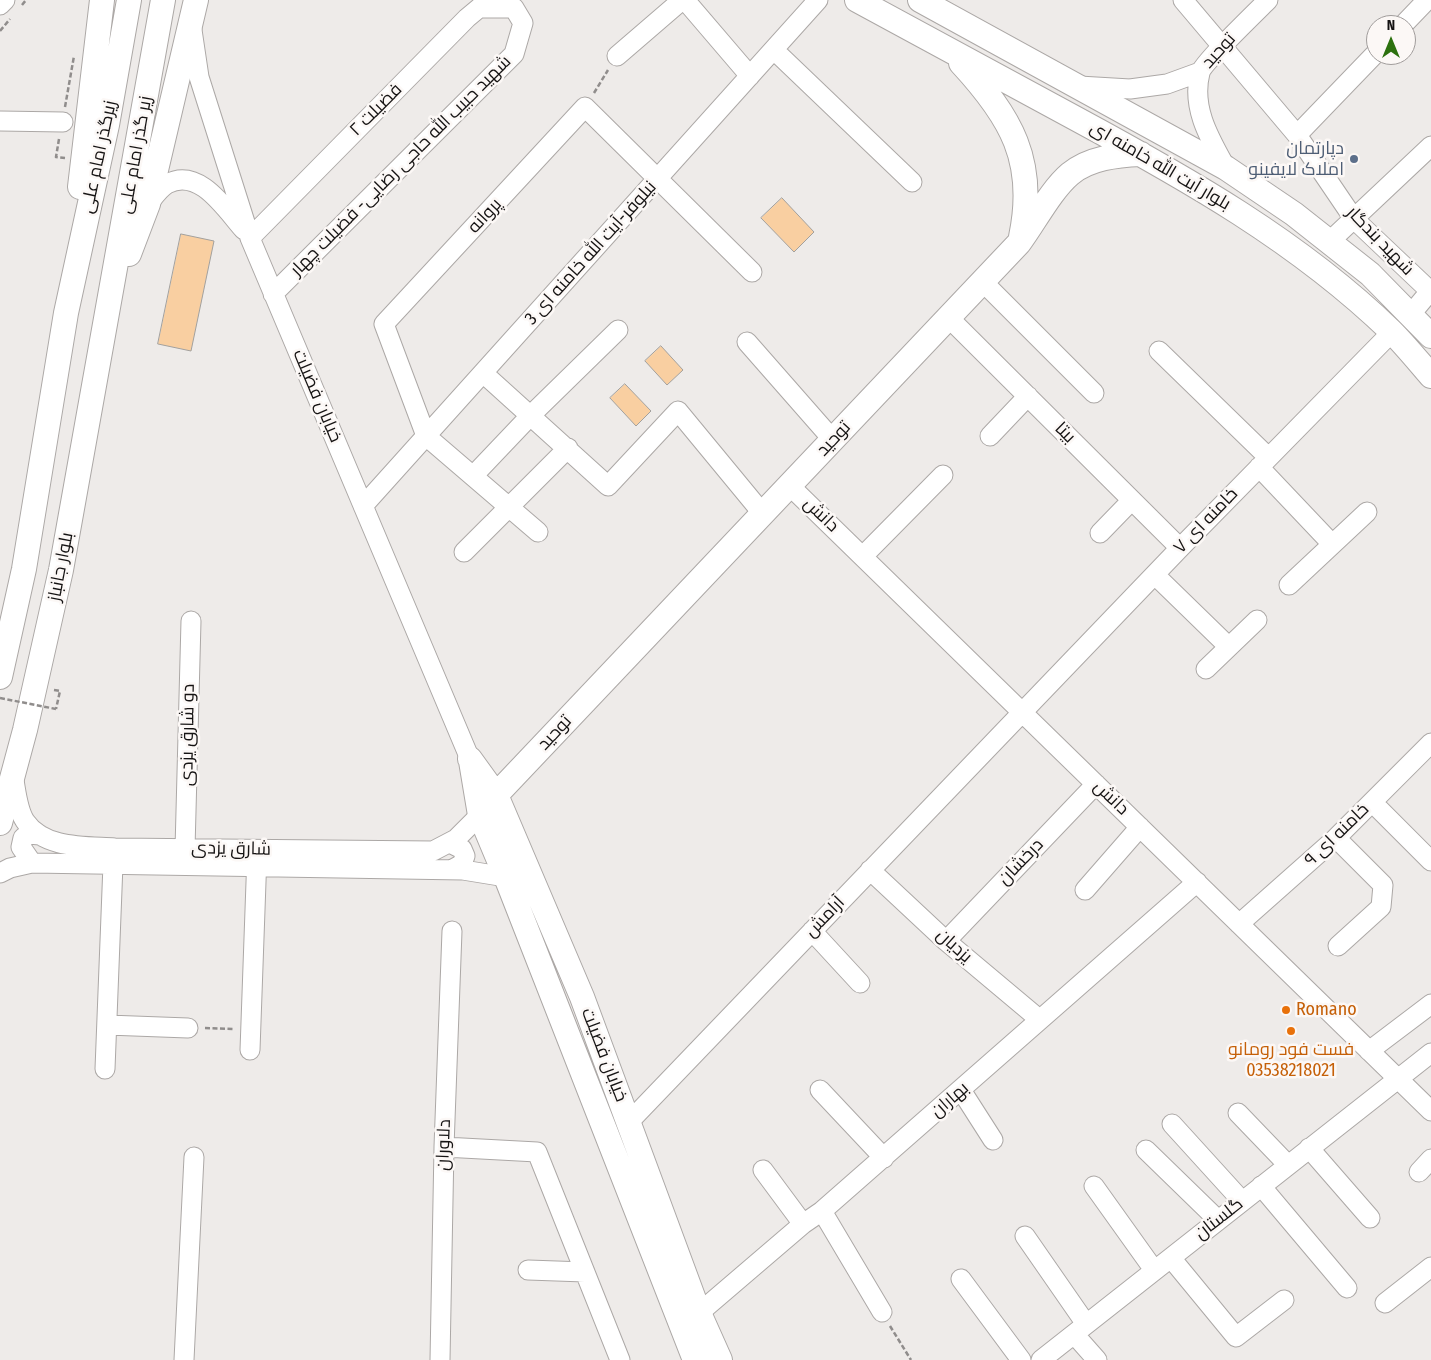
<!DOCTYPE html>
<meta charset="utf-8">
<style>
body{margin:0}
#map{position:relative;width:1431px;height:1360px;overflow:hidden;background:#eeebe9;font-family:"Fira Sans Condensed",sans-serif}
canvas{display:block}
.north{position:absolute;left:1366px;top:15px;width:50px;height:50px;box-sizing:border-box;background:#fcf8f6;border:1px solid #a09c9b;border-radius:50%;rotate:0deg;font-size:14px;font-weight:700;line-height:20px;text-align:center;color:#151313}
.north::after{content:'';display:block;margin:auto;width:18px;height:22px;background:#2c710e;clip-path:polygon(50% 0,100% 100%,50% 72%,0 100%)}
</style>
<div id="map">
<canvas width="1431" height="1360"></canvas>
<div class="north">N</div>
</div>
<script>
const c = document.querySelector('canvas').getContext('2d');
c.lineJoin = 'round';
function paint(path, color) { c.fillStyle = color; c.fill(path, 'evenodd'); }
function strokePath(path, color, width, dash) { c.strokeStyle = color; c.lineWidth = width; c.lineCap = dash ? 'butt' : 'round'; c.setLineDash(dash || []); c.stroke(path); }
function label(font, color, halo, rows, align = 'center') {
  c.font = font + ' "Fira Sans Condensed",Cairo,sans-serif'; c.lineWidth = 5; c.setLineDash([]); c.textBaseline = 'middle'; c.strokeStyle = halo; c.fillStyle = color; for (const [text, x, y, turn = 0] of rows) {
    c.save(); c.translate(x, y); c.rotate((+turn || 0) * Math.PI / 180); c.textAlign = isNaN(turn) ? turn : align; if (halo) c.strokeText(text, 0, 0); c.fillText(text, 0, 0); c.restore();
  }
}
const building = new Path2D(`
 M782,198l32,34 -20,20 -33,-34z
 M181,234l33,7 -23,110 -33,-7z
 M661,346l22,24 -16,15 -22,-24z
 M625,384l26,27 -15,15 -26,-28z`);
const path = new Path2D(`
 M22,5l4,-5
 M0,31l10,-12
 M594,93l14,-23
 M65,107l9,-51
 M59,139l-3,18 9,1
 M54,690l6,1 -4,18
 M205,1028l29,1
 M890,1326l21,34`);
const minor = new Path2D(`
 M685,0l65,76
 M1183,0l114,135 57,84 76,72
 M0,5l5,-5
 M1403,25l24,-25
 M192,30l7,47 51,161 220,521
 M774,50l138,132
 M617,56l65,-56
 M1079,86l51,3 37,-5 33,-12
 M0,121l63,1
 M1297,135l79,-82
 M1226,168c-16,-29 -35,-60 -26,-95 2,-9 57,-62 68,-73
 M148,204c5,-6 12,-16 19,-20 32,-18 59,26 77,46
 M250,238l217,-220 12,-10h35l9,15 -9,31 -241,240
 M1329,242l102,-96
 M983,282l111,111
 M1411,314l20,-24
 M949,318l231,230
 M747,342l86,98
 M1159,351l109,106
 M483,373l125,113 70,-75 85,103
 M990,436l38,-40
 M1259,467l73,77
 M473,476l58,-61 87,-85
 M790,486l641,625
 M363,506l455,-506
 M538,532l-112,-96 -42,-112 201,-217 167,165
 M1100,533l32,-33
 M464,552l104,-104
 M863,556l80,-81
 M1155,575l74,72
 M1289,585l78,-73
 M1206,669l51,-49
 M13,775c3,14 4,34 12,46 19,28 60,25 90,27l318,3 23,-12 24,-24
 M1372,802l59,59
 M1336,838l47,47 -2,22 -43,39
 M450,843l12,6 3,7 -3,8 -11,6
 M185,849l6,-228
 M32,863l-11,-16 2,-9 5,-4 12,1
 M870,870l76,71 93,78
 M0,873l10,-5 22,-5 431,7 43,7
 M1085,890l55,-63
 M1239,924l97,-86 95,-95
 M812,931l48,52
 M946,941l150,-157
 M107,1025l81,3
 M250,1050l7,-196
 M1369,1051l62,-47
 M105,1069l8,-205
 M820,1090l64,68
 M961,1090l32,50
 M1238,1113l50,52
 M629,1122l551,-574 212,-216
 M1172,1124l70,77
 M444,1147l93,5 83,208
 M1309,1148l61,70
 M1146,1150l72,70
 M763,1170l40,54
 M1419,1172l12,-13
 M1094,1186l60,84
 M1261,1186l86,102
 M822,1211l60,101
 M1025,1236l61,88
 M1171,1258l65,79 48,-37
 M528,1270l57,2
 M961,1279l60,81
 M1385,1303l46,-36
 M699,1313l104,-89 19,-13 375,-329
 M1074,1334l23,26
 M184,1360l10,-203
 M440,1360l4,-213 8,-216
 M1041,1360l390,-307`);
const major = new Path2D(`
 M857,0c72,39 144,78 216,117 113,61 225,124 318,214 14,14 27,30 40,45
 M920,0l306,168 68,46 76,60 61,62
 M961,63c50,54 76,98 60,174
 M80,187l22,-187
 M129,254l19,-50 48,-204
 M0,677l24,-108 42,-256 41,-188 22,-125
 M470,759l26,36 86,202 117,316 21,47
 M471,761l9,54 26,62 189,483
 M480,815l16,-20 523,-552c15,-20 32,-53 51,-69 19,-16 47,-19 71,-20
 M0,823l25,-93 36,-160 102,-570`);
const pathBridge = new Path2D(`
 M0,698l56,11`);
const markers = [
 [1354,159,5,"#5c6f8a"],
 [1286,1010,5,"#e8710a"],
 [1291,1031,5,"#e8710a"]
];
const streetNames = [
 ["توحید",1219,51,-48],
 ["فضیلت ۲",376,110,-45],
 ["زیر گذر امام علی",136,155,-80],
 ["زیرگذر امام علی",99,157,-78],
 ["شهید حبیب الله حاجی رضایی- فضیلت چهار",401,166,-45],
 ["بلوار آیت الله خامنه ای",1160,166,30],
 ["پروانه",485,216,-47],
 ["شهید بندگار",1380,241,46],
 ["نیلوفر-آیت الله خامنه ای 3",591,253,-48],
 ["خیابان فضیلت",317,396,67],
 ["بیتا",1065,433,45],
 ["توحید",834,439,-47],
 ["دانش",821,515,44],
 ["خامنه ای ۷",1206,521,-46],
 ["بلوار جانباز",61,567,-79],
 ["توحید",555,733,-47],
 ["دو شارق یزدی",188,735,-89],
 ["دانش",1111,798,44],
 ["خامنه ای ۹",1337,835,-44],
 ["شارق یزدی",231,849,1],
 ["درخشان",1021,862,-46],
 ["آرامش",825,917,-46],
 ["یزدیان",954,946,42],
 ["خیابان فضیلت",604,1055,69],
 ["بهاران",950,1100,-41],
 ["دلاوران",444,1145,-88],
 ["گلستان",1219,1219,-38]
];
const serviceNames = [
 ["دپارتمان",1344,149],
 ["املاک لایفینو",1344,170]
];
const foodNames = [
 ["Romano",1296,1010],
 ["فست فود رومانو",1291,1050,"center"],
 ["03538218021",1291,1071,"center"]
];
paint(building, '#f9cfa1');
strokePath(building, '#a2a09d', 1);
strokePath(minor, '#aca8a6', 21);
strokePath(major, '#aca8a6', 26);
strokePath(path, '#908d8c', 2.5, [5, 2.5]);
strokePath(minor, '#fff', 19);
strokePath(major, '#fff', 24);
strokePath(pathBridge, '#908d8c', 2.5, [5, 2.5]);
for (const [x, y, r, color] of markers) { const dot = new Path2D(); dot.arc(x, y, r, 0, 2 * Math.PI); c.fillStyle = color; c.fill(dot); strokePath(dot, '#fcf8f6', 2); }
label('18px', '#151313', '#fcf8f6', streetNames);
label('18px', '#4e5e75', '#fcf8f6', serviceNames, 'right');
label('18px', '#c56008', '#fcf8f6', foodNames, 'left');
</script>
